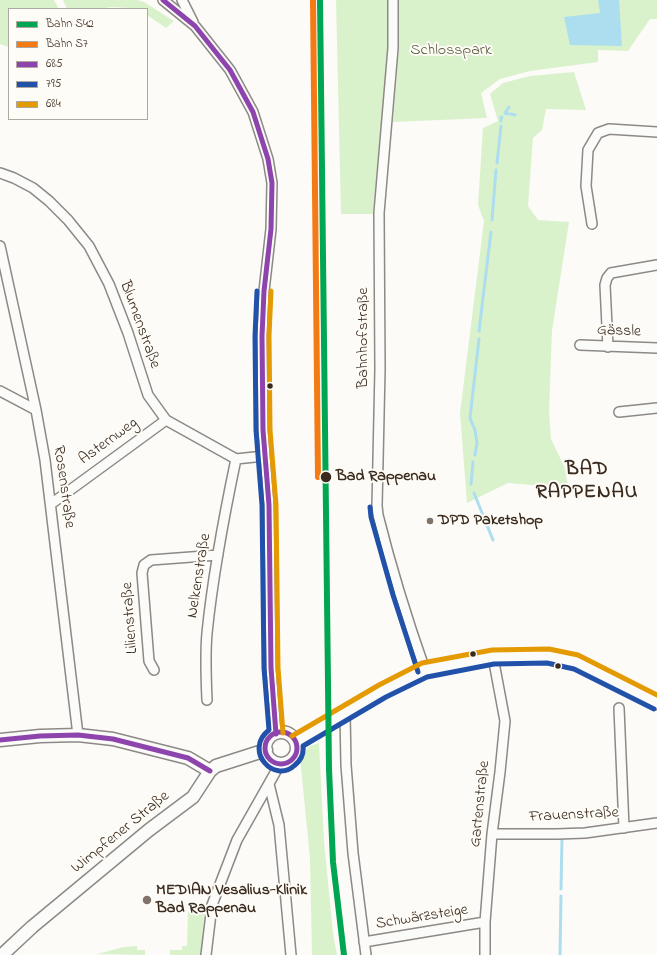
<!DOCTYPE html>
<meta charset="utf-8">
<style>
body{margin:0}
#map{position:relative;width:657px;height:955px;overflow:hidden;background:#fcfbf8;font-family:"Indie Flower",sans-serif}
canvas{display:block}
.legend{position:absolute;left:8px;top:8px;width:140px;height:112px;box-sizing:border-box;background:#fdfcf7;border:1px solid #afa8a0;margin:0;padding:5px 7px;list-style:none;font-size:12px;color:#3b2a1e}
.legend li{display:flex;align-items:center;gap:8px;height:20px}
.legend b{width:20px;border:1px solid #afa8a0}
</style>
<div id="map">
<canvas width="657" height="955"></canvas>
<ul class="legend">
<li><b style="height:5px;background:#00a651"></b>Bahn S42</li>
<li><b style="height:5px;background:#f47a14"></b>Bahn S7</li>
<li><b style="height:5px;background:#8e44ad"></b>685</li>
<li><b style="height:5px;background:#2251aa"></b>795</li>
<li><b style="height:5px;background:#e49a03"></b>684</li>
</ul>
</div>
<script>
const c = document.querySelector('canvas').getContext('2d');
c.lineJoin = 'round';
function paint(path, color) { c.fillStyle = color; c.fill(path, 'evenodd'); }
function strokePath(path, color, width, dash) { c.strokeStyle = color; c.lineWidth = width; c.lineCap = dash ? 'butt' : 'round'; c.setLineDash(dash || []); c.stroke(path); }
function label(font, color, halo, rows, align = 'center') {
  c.font = font + ' "Indie Flower",sans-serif'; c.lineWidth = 4; c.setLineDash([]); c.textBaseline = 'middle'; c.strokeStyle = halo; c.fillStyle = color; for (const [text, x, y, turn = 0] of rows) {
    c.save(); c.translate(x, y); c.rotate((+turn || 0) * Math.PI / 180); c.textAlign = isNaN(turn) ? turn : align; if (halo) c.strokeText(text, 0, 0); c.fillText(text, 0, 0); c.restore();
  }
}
const green = new Path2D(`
 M0,0h54l5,9h-50v38l-9,-3z
 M63,0h74l7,2 30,19 -8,7 -19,-13v-6l-37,-2 -9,2h-34z
 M336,0h51l1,46 -15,168h-32z
 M399,0h258v19h-7l-22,32 -30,-1v12l-68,9 -30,8 -19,14 6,25 -94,4 6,-76z
 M574,72l12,38 -40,-1 -4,21 -9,8 -5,68 10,14 31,2 -17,109 -3,79 2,29 14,29 3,20 -60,-5 -41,20 -7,-90 24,-192 -6,-16 5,-77 15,-7 -8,-27 13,-11 27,-7z
 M319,743l5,98 9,92 4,22h-25l-2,-96 -10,-102 10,-11z
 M188,912l16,1 -3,42h-31v-5h12v-4h5z
 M137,946v4h8v5l-48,-1 27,-7z`);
const water = new Path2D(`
 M598,0h21l3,46 -52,-1 -6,-28 36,-4z`);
const stream = new Path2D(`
 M508,114l-3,-1 4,-6
 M511,114l4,1
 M501,121v-4h1
 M497,163l4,-37
 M492,220l4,-50
 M479,331l12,-99
 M475,455l2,-12 -2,-13 -5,-12 9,-79
 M471,484l2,-22
 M474,493l19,47
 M561,889l1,-51
 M560,955l1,-59`);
const street = new Path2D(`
 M163,0l32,26 35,44 23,42 15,47 4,24 -1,46 -7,62 -2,45 1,94 6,75 2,163 5,66
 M182,0l11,22
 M393,0v48l-14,165 1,156 -3,137 1,9c13,52 29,104 47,155
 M0,173l14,5 19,10 16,13 19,19 21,26 20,38 19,49 20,62 18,25 70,39 28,-3
 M592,224l-6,-38 2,-36 10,-17 11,-4 48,3
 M0,246l36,164 9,50 33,275
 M580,345l77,3
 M608,347l-3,-62 2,-7 4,-5 46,-8
 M0,391l36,19
 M619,412l38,-4
 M51,504l115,-84
 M154,670l-5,-9 -7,-88 2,-8 7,-5 67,-5
 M207,700c-1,-23 -2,-45 0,-67 6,-59 17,-117 29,-174
 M619,708l5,120
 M345,713l1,52 7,88 13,102
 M269,784l10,41 12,130
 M492,834h65l28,-1 72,-10
 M364,942l121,-20
 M206,955l6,-50 25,-65 43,-76
 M485,955v-33l7,-88 8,-62 5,-51 -12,-64`);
const secondary = new Path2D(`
 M265 748a16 16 0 1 1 32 0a16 16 0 1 1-32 0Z
 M0,740l40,-4 38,-1 35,4 75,19 22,13
 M296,742l87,-51 42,-21 68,-13 25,-1h30l28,6 81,41
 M2,955l30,-28 117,-97 44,-33 17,-26 6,-5 50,-16`);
const bus1 = new Path2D(`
 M163,0l32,26 35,44 23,42 15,47 4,24 -1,46 -7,62 -2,45 1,94 6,75 2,163 5,66
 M265 748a16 16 0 1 1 32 0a16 16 0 1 1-32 0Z
 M0,740l40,-4 38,-1 35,4 75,19 22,13`);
const bus2 = new Path2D(`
 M257,291l-2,45 1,94 6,75 2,163 5,62c-26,20 5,55 26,35 6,-5 9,-11 8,-19l83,-49 41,-20 67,-13 53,-1 27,6 80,40
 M370,507l1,10 22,78 25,77`);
const bus3 = new Path2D(`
 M271,291l-2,45 1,94 6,75 2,163 5,65
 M292,736l87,-51 43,-22 70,-13 57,-1 29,6 79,40`);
const rail1 = new Path2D(`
 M320,0l9,769 4,93 11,93`);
const rail2 = new Path2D(`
 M313,0l5,477`);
const markers = [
 [270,386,3.5,"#3b2a1e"],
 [326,477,6,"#3b2a1e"],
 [430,521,4,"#7f736a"],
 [473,654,3.5,"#3b2a1e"],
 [558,666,3.5,"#3b2a1e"],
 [147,900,5,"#7f736a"]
];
const parkNames = [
 ["Schlosspark",451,51]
];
const streetNames = [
 ["Blumenstraße",139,325,70],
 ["Gässle",619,332,2],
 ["Bahnhofstraße",364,338,-90],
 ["Asternweg",109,442,-36],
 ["Rosenstraße",63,487,82],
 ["Nelkenstraße",200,576,-81],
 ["Lilienstraße",131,618,-94],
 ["Gartenstraße",481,804,-84],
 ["Frauenstraße",574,816,-3],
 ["Wimpfener Straße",121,833,-39],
 ["Schwärzsteige",422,918,-9]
];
const stopNames = [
 ["Bad Rappenau",336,477]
];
const poiNames = [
 ["DPD Paketshop",438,521],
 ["MEDIAN Vesalius-Klinik",156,891],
 ["Bad Rappenau",156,909]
];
const districtNames = [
 ["BAD",587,471],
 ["RAPPENAU",587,494]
];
paint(green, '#daf2cb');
paint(water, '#acdeef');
strokePath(stream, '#acdeef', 3);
strokePath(street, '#8d8985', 12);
strokePath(secondary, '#8d8985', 15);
strokePath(street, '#fbfbf9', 9);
strokePath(secondary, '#fbfbf9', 12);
strokePath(bus1, '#8e44ad', 5);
strokePath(bus2, '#2251aa', 5);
strokePath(bus3, '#e49a03', 5);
strokePath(rail1, '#00a651', 6);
strokePath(rail2, '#f47a14', 6);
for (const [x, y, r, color] of markers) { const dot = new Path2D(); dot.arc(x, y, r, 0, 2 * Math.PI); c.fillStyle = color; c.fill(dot); strokePath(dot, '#fdfcf7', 1.5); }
label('16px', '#5c5a40', '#fdfcf7', parkNames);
label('16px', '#3b2a1e', '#fdfcf7', streetNames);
label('bold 16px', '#3b2a1e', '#fdfcf7', stopNames, 'left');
label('bold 16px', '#3b2a1e', '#fdfcf7', poiNames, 'left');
c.letterSpacing = '1px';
label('bold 20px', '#3b2a1e', '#fdfcf7', districtNames);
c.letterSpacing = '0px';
</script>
